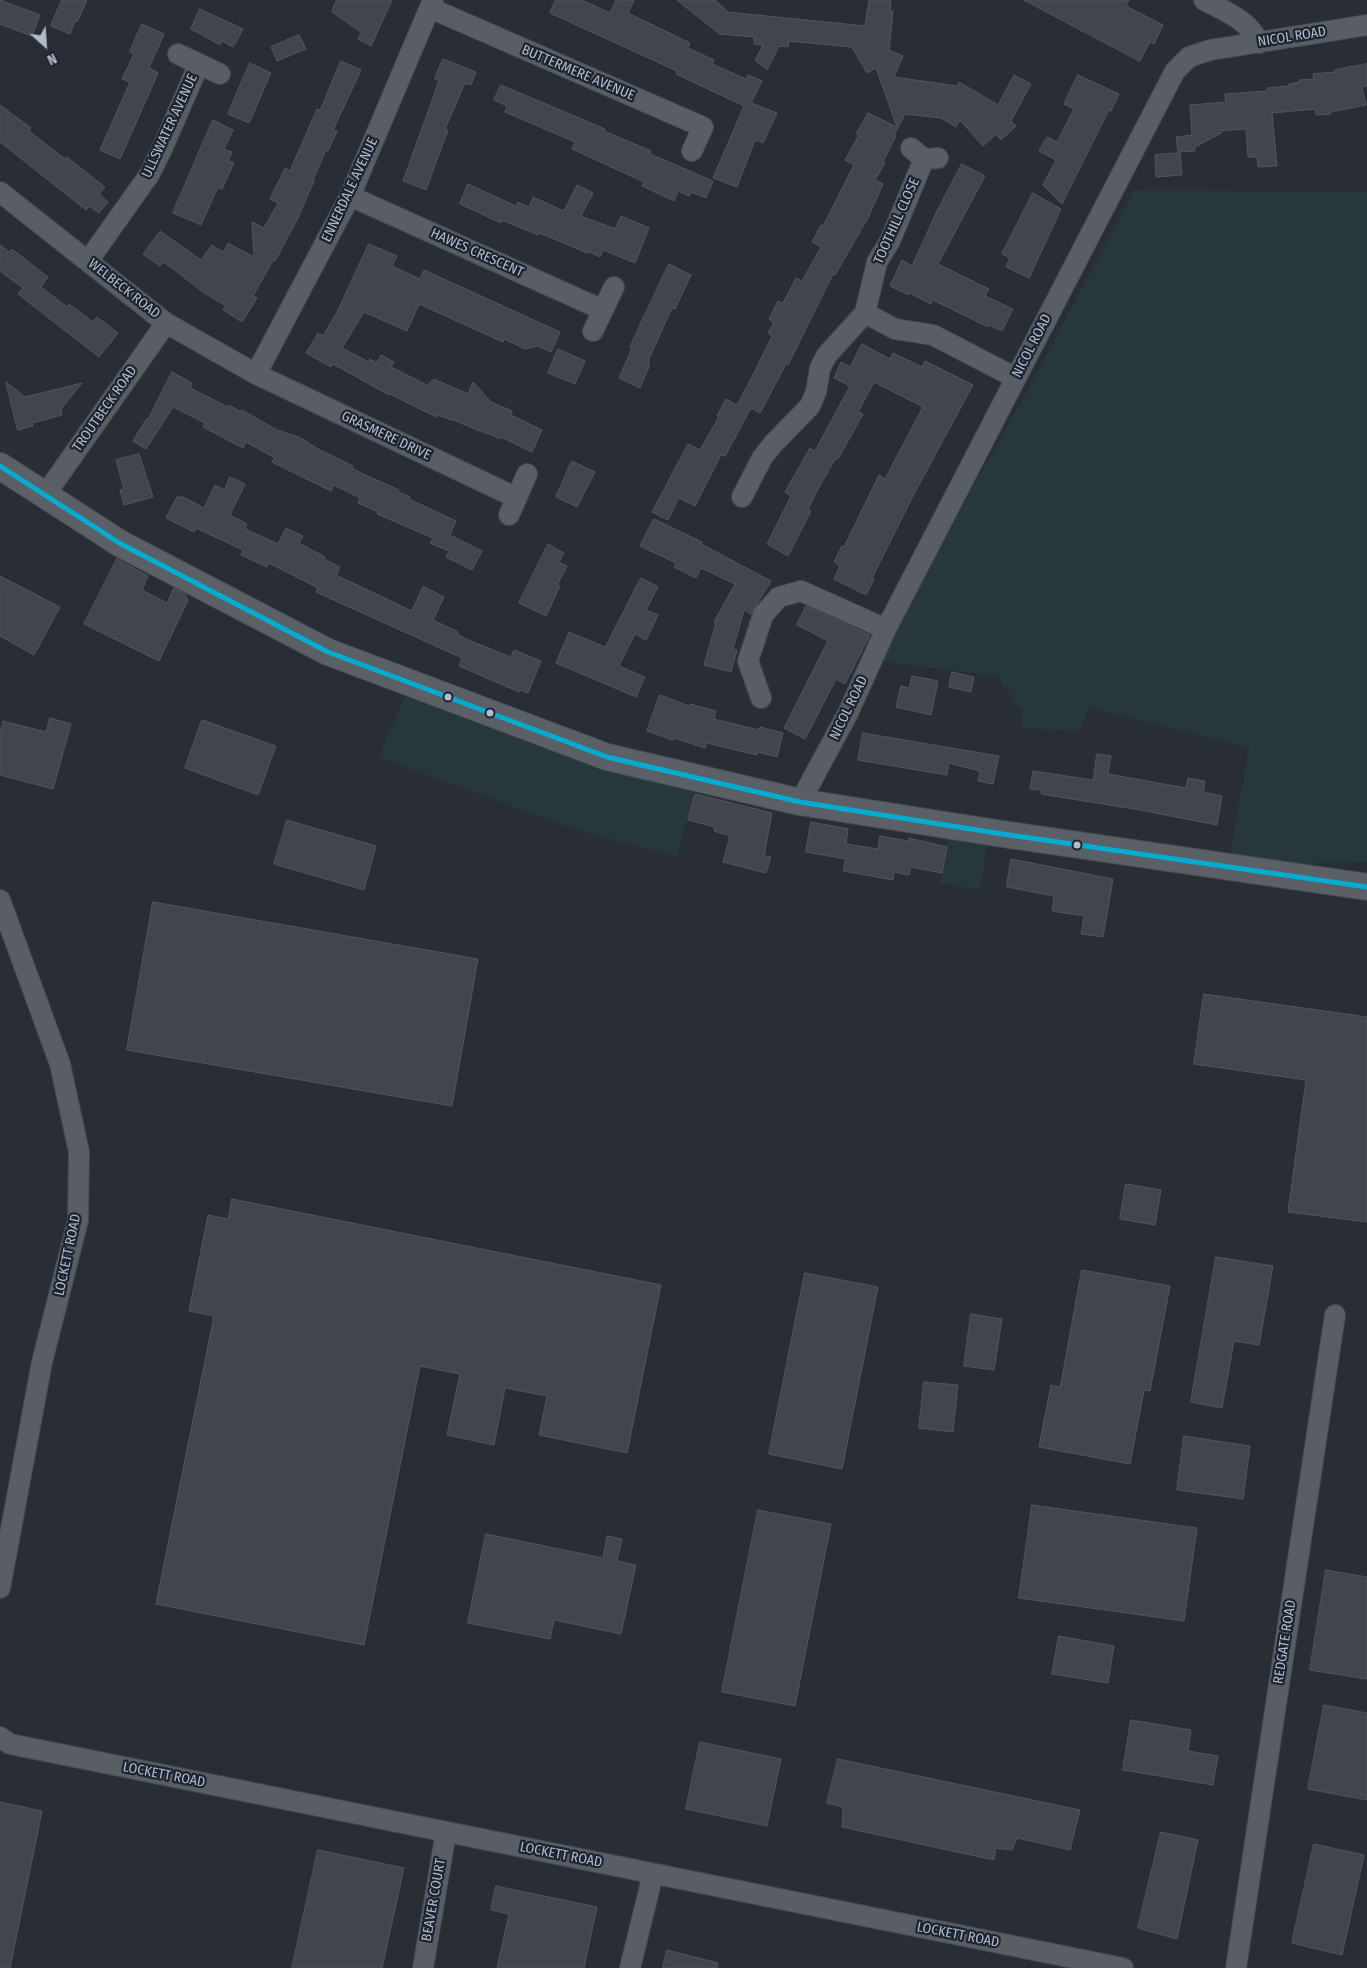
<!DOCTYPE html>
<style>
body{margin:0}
#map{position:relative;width:1367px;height:1968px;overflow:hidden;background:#292e36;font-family:"Fira Sans Condensed",sans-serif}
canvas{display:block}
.north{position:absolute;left:20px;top:20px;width:50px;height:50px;-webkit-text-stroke:4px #1c2431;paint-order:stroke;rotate:154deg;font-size:14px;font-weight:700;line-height:20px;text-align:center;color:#b3bac8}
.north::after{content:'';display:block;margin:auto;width:18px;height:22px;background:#b3bac8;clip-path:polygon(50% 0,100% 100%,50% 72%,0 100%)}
</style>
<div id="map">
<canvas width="1367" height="1968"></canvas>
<div class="north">N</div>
</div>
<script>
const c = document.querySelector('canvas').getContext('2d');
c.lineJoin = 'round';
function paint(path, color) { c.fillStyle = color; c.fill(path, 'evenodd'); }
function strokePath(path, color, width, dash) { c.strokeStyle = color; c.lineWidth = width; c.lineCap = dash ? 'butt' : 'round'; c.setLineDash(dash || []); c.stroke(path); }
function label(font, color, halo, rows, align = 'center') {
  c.font = font + ' "Fira Sans Condensed",sans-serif'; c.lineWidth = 4.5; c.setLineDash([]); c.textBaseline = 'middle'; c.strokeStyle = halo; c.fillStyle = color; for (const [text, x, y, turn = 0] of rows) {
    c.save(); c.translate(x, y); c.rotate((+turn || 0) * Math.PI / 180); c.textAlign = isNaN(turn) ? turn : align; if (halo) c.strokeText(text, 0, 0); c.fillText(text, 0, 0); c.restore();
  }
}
const green = new Path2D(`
 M1134,190l233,2v670l-139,3 21,-117 -161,-41 -8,24 -59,-3 2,-15 -26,-37 -120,-15 15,-31 138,-244z
 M408,690l287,95 -18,72 -103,-28 -196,-72z
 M947,839l40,6 -7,45 -40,-7z`);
const building = new Path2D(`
 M0,0l40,15 -8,21 -32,-12z
 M62,0h25l-10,22 -2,-1 -5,13 -19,-8z
 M337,0h55l-21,46 -13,-7 3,-7 -29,-20z
 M556,0h26l28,13 6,-13h18l-6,13 62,30 -2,5 26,12 -2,4 34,15 2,-4 14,6 -11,22 26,10 -14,30 -8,-3 -18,47 -24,-9 31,-72 -68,-32 1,-3 -127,-58z
 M677,0h38l13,12 137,14 4,-26h22l-1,11h3l-4,39 14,6 -9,21 63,9 2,-4 39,23 16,-30 17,9 -20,37 5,5 -15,14 -5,-6 -13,12 -23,-26 -4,7 -15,-9 -36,-4 -11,21 2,1 -13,26 2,1 -10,17 8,4 -15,34 -33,57 -2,-1 -45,91 -2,-1 -26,49 -9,-5 -26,48 -4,-1 -26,51 -16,-8 -11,22 -16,-8 36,-68 12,6 19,-33 -2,-1 9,-17 11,6 17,-32 18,-37 -4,-3 6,-11 -5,-3 9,-18 5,2 13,-25 6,3 19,-34 -9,-5 9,-17 2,1 31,-61 -9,-5 14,-25 -3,-1 12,-21 29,14 -21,-59 -9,5 -15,-26 -63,-6 -1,6 -9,-1 -12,24 -12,-10 8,-15 -9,-1v-7l-34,-3z
 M1024,0h105l-3,6 37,19 -9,19 -4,-2 -10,19z
 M200,9l43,20 -10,18 -11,-6 -2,4 -29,-16z
 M142,24l22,10 -15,34 9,5 -38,86 -20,-9 30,-68 -8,-3 12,-25 -4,-2z
 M299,35l7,14 -29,12 -6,-14z
 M443,59l33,13 -5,13 -6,-2 -20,46 3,1 -22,60 -23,-9 36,-100 -4,-2z
 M341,61l20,9 -28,60 4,1 -9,20 -2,-1 -13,30 1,1 -16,37 -23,43 -2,-1 -20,36 4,2 -15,24 -19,-12 3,-4 -23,-14 -39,-30 -4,4 -17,-12 17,-23 41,29 11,-15 11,7 5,-9 26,14 -2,-35 12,6 14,-25 -8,-4 15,-31 5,3 27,-62 3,1z
 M250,63l21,10 -22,50 -21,-9z
 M1367,64v22l-5,1 4,18 -36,7 1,2 -15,1 -1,-6 -43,4 5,53 -19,1 -1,-10h-9l-2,-28 -33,2v2l10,-1 -28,15v4l-17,1 -2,-15 16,-2 -2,-30 36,-3 -1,-8 42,-3v-3l22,-2v-2l11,-2 -1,-2 15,-1 -1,-5 22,-2v-2z
 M1078,75l41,19 -8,17 -2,-1 -47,94 -19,-19 13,-25 -17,-9 8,-14 10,5 17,-33 -10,-5z
 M501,85l104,44 -1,2 47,20 -1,3 63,27 -7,17 -15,-6 -2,4 -11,-5 -4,10 -32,-15 2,-4 -72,-33 3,-7 -70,-30 2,-6 -13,-6z
 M0,105l31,23 -2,3 36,28 2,-2 38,30 -6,7 9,8 -9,11 -10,-7 -3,4 -86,-68z
 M213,120l20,10 -9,19 8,3 -4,9 6,2 -12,26 -4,-2 -17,38 -28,-12z
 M1180,153l2,22 -26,2 -1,-22z
 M962,164l23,12 -47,88 51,25 -4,7 28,13 -11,22 -13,-6 -1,2 -55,-27 -2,4 -21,-11 -1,2 -19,-9 12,-26 10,6 25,-55z
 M468,184l48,22 2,-4 11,5 4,-10 31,14 13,-26 16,8 -12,23 34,13 6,-13 28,12 -14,35 -32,-13 -3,7 -13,-6v2l-35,-15 -13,-5 -1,2 -36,-15 -1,3 -41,-19z
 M1033,193l28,16 -32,69 -23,-11 4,-9 -8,-4z
 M369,244l28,12 -5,10 28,13 4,-9 136,62 -9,20 -13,-6 -13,3 -21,-10 -1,3 -84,-38 -12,27 -43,-19 -22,36 27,14 1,-3 7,4 4,-8 13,7 -3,5 36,18 7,-6 34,15 5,-12 18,20 21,9 -1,4 31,15 -10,22 -31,-15 -1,2 -13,-6v1l-36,-15v1l-13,-5 -1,2 -17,-8 -30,-15 -1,1 -56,-31 -2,3 -25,-14 12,-20 5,3 14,-24z
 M0,245l9,7 3,-3 36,28 -7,10 26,20 2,-3 24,18 4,-5 21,16 -19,24 -81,-63 5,-6 -23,-17z
 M669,264l22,11 -16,34 -3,-1 -24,53 2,1 -2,5h1l-9,21 -21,-10 13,-30 -2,-1z
 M862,344l28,15 3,-6 29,14 3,-6 48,24 -59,109 -42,84 2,1 -8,16 -32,-16 6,-13 -6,-4 8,-16 2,1 35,-72 6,4 38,-72 -49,-25 -16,30 5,2 -25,45 -2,-1 -18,31 -10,20 3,2 -23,45 -21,-12 24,-48 -6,-4 25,-44 5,3 35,-65 -16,-8 7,-16 9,5z
 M558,349l27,12 -10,23 -27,-11z
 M172,372l20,11 -2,5 38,19 1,-2 12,7 1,-2 35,20 22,7 19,12 35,17 -1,2 11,6 36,16 -1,2 12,5 -1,2 47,22 -6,14 32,16 -10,19 -26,-13 3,-6 -19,-8 3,-5 -56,-24 1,-2 -20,-9 2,-5 -26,-13 -3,6 -47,-23 -12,-6 3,-4 -29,-16 -3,6 -40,-21 2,-4 -32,-16 -27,42 -13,-8 14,-23 1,1z
 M6,382l19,15 57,-14 -21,26 1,6 -30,8 1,3 -15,4z
 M139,454l14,43 -29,8 -4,-15 4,-1 -8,-29z
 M572,461l23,11 -18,35 -21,-10z
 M230,477l15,7 -15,31 17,9 -2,5 33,15 8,-16 17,8 -4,7 26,14 -1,2 16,8 -4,8 76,36 11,-25 21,11 -11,23 25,12 -1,2 11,6 43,17 3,-7 27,11 -13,32 -8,-3 -1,2 -60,-26 3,-8 -146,-66 2,-4 -49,-25 -2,4 -26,-12 2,-5 -47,-22 -2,4 -28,-14 11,-21h6l21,11 11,-23 9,5z
 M654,519l48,23 -1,2 70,37 -20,33 -7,-4 -11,39 4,1 -6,22 -27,-7 12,-42 -2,-1 21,-38 -34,-16 -5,10 -22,-11 2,-4 -36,-17z
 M548,544l16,9 -5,9 8,4 -10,19 3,1 -14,30 -27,-13z
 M117,559l31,17 -6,14 25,13 7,-15 11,6 3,6 -29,61 -75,-37z
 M0,576l60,31 -26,48 -34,-19z
 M641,578l17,9 -12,23 12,5 -12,25 -11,-6 -16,32 26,11 -9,20 -80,-34 13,-31 36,15z
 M806,606l64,29 -25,49 -9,-5 -31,60 -21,-11 44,-87 -31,-16z
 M952,672l22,5 -3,15 -22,-5z
 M912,676l26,5 -7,34 -35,-8 5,-21 8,2z
 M660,695l29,11 1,-2 26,7 -2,8 45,11 1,-3 23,6 -6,24 -19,-5 -1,3 -50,-12 -2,5 -31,-10 -1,2 -26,-9z
 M50,718l21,6 -18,65 -53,-14v-41l3,-13 43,11z
 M202,720l74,26 -18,49 -73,-27z
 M863,733l136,23 -6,28 -15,-3 2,-10 -31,-8 -2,12 -89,-15z
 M1097,754l14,2 -3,18 78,14 2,-10 17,3 -2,11 19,4 -5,29 -77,-15 -99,-16 1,-4 -12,-1 3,-18 60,9z
 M695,794l77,19 -8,43 7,1 -5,16 -43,-11 7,-26 -16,-5 1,-4 -27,-7z
 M287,820l89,26 -12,44 -90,-26z
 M811,822l37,7 -2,15 32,5 2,-13 29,5v-3l38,9 -5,26 -31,-6 -2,8 -15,-3 -1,8 -50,-9 3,-12 -40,-7z
 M1011,859l102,20 -10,58 -22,-3 3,-18 -32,-5 2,-15 -47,-9z
 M153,902l325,57 -26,147 -325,-56z
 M1204,994l163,23v205l-79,-10 18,-132 -112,-16z
 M1126,1184l35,6 -6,35 -35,-6z
 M232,1199l429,86 -34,168 -88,-18 8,-39 -42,-8 -11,57 -47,-10 13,-61 -40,-8 -56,279 -208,-41 58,-288 -25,-5 19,-96 20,4z
 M1216,1257l57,9 -14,79 -25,-4 -12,67 -31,-6z
 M1082,1270l88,16 -20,105 -6,-1 -14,74 -91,-17 12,-62 9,2z
 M805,1273l73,14 -36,182 -73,-15z
 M971,1314l31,5 -8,51 -30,-4z
 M924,1382l34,3 -5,47 -34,-4z
 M1184,1436l66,10 -7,53 -66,-9z
 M1032,1505l165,23 -13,93 -165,-23z
 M758,1510l73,14 -36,182 -73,-14z
 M486,1534l117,24 4,-22 15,3 -5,22 19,4 -15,69 -67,-14 -4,19 -82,-16z
 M1326,1570l41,7v102l-57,-9z
 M1059,1636l55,10 -6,37 -56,-9z
 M1324,1705l43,8v87l-59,-11z
 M1131,1720l60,10 -3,21 30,5 -5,29 -90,-15z
 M700,1742l81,17 -14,67 -81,-17z
 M838,1759l242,51 -10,40 -53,-12 -5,12 -16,-2 -2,12 -152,-33 1,-20 -16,-4z
 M0,1802l42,9 -32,157h-10z
 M1161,1832l37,8 -21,99 -39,-11z
 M1314,1844l50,11 -22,100 -50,-12z
 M318,1850l86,18 -22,100h-90z
 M496,1886l101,21 -13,61h-87l12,-54 -18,-4z
 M667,1950l51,13 -1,5h-54z`);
const minor = new Path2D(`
 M1204,0c22,12 45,20 55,43
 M430,8l273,119 -11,24
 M178,54l42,20
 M911,148l13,11 14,-1
 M0,192l166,131 90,51 261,124
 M350,196l253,114
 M88,261l61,-86 13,-26 37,-85
 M865,313l30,16 38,6 83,43
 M593,331l21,-44
 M256,374l94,-178 83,-196
 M45,495l121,-172
 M742,497l20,-39 11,-14 37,-38 6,-14 4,-24 7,-13 38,-42 12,-51 13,-21 34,-82
 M509,515l18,-41
 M761,698l-13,-37 15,-46 16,-18 22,-6 85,38
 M800,802l48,-89 38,-84 289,-558 14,-14 21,-7 157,-25
 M0,900l60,164 19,88 -1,68 -36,142 -42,226
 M0,1737l10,7 1113,224
 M423,1968l23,-136
 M630,1968l23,-94
 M1236,1968l99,-653`);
const major = new Path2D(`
 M0,466l121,78 207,108 279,105 193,45 196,31 371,54`);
const bus1 = new Path2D(`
 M0,466l121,78 207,108 279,105 193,45 196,31 371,54`);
const markers = [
 [448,697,4.5,"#b3bac8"],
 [490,713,4.5,"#b3bac8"],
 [1077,845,4.5,"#b3bac8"]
];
const streetNames = [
 ["NICOL ROAD",1292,37,-9],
 ["BUTTERMERE AVENUE",578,73,23],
 ["ULLSWATER AVENUE",170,126,-65],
 ["ENNERDALE AVENUE",350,190,-65],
 ["TOOTHILL CLOSE",897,221,-66],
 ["HAWES CRESCENT",477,253,24],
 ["WELBECK ROAD",124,289,38],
 ["NICOL ROAD",1032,346,-63],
 ["TROUTBECK ROAD",105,409,-55],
 ["GRASMERE DRIVE",386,436,25],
 ["NICOL ROAD",849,708,-64],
 ["LOCKETT ROAD",68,1255,-78],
 ["REDGATE ROAD",1285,1642,-81],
 ["LOCKETT ROAD",164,1775,11],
 ["LOCKETT ROAD",561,1855,11],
 ["BEAVER COURT",434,1900,-80],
 ["LOCKETT ROAD",958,1935,11]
];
paint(green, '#26383c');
paint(building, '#41454c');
strokePath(building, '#51565e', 1);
strokePath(minor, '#45494f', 22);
strokePath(major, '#474b53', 28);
strokePath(minor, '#595d64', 20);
strokePath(major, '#5b5f66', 26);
strokePath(bus1, '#06acd0', 5);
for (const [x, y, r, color] of markers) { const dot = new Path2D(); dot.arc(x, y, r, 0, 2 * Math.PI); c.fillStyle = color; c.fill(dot); strokePath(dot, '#1c2431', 2); }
label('14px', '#b3bac8', '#1c2431', streetNames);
</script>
